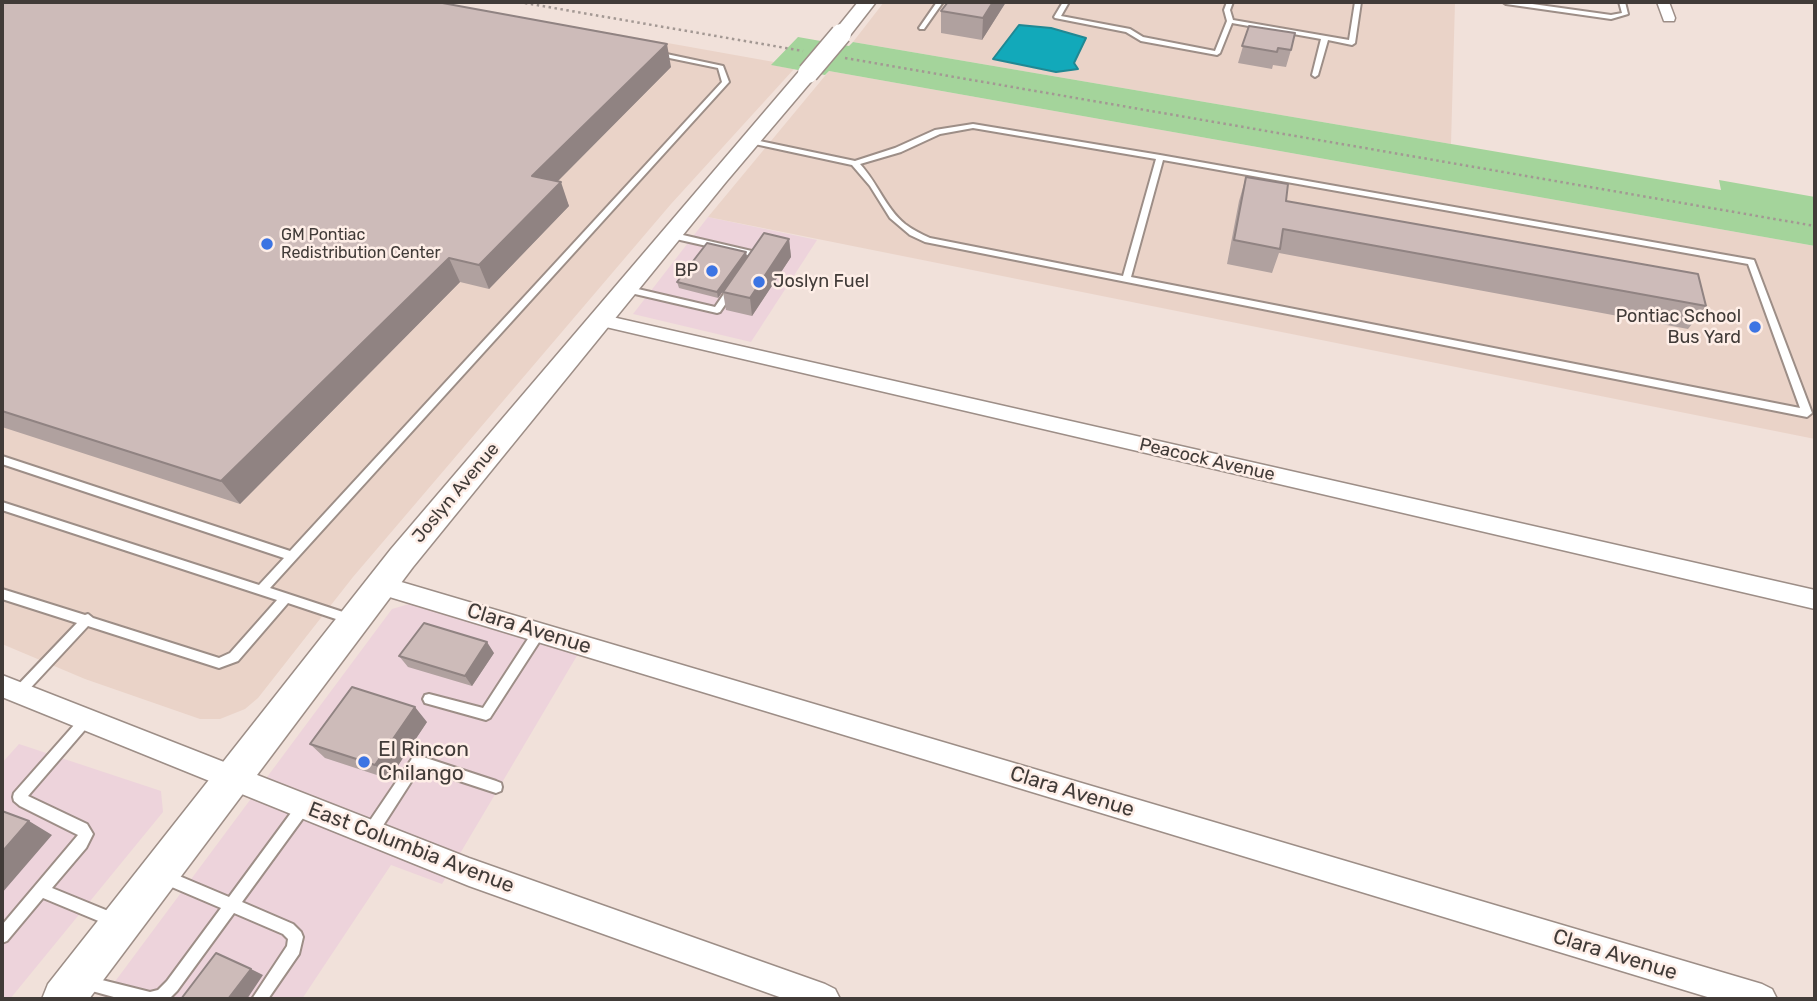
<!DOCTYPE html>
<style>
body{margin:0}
#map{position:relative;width:1817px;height:1001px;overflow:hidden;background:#f1e1da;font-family:Rubik,sans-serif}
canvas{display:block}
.frame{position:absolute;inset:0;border:4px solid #413b38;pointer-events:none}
</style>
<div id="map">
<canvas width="1817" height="1001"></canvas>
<div class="frame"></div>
</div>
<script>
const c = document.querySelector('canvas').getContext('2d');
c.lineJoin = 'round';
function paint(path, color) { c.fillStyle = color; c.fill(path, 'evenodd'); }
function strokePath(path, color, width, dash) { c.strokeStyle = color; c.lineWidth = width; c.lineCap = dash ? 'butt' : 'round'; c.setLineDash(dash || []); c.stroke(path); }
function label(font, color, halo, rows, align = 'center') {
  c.font = font + ' Rubik,sans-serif'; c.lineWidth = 5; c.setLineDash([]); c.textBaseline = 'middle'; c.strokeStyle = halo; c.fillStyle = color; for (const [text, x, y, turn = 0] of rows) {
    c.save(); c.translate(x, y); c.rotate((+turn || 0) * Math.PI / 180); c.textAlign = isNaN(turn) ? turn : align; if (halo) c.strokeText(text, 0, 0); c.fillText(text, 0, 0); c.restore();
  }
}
const commercial = new Path2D(`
 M708,217l109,23 -66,102 -118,-28z
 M416,602l162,52 -136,230 -51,-19 -89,134h-200l290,-390z
 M19,744l142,47 2,21 -153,187h-8v-236z`);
const built = new Path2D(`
 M2,2h436l336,60 -2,3 22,4 -123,135 -318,373 -95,121 -13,11 -25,10h-20l-115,-40 -83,-35z
 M884,2h571l-4,142 -598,-102z
 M829,71l986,175v193l-1107,-222z`);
const green = new Path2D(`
 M798,37l51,9 4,-4 868,148 -2,-10 96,17v49l-986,-175 -4,4 -54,-10z`);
const water = new Path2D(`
 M1019,25l32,3 35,10 -12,25 4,6 -22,3 -63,-13z`);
const path = new Path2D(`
 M519,2l284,49
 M845,58l970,168`);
const service = new Path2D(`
 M937,2h6l-19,27h-4l-1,-1z
 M1063,2h6l-8,14 69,13 13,8 72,14 12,-30 -3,-11 3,-8h6l-3,8 3,10 116,20 6,-38h6l-6,41 -3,2 -24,-5 -10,35 -3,2 -3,-2 9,-36 -89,-16 -12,30 -3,2 -76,-14 -15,-9 -71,-14 -1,-1z
 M1503,2h15l93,13 11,-2 -3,-11h6l3,12 -17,5 -105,-15z
 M657,52l66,14 6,16 -459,506 85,28 2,3 -2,3 -4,2 -63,-21 -50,58 -19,7 -131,-42 -65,70 -4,1 -4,-1 -2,-4 2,-4 62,-65 -75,-24v-10l83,26 3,-1 5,4 126,40 11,-5 47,-53 -275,-90v-8l257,83 25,-27 -282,-94v-8l288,95 432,-469 -4,-14 -63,-13 -1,-1z
 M973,124l187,31 594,105 58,153 -5,4 -882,-175 -15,-7 -20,-17 -20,-32 -18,-21 -102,-22 -4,-2 4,-2 105,22 40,-13 40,-18zM973,128l183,31 -33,117 -193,-38c-9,-4 -17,-8 -25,-14 -19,-15 -28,-42 -45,-60l41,-12 39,-18zM1163,160l585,104 52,144 -669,-131z
 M670,232l86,20 4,3 -4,6 -3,1 -4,-3 2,-3 -84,-19 -1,-2z
 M625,286l90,21 13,-19h6l1,2 -15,22 -3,1 -95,-22 -1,-2z
 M539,627l4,1 2,4 -2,4 -53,82 -4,2 -61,-17 -2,-4 2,-4 4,-1 54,14 52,-80z
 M86,714l4,2 2,4 -2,4 -62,72 59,28 6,10 -7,14 -34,40 66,27 2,5 -2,5 -5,2 -70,-29 -36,43 -5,2v-18l76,-90 -58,-29 -6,-5 -1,-4 1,-4 68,-77z
 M417,755l79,26 5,2 1,4 -1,4 -5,2 -76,-25 -45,70 -5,2 -5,-2 -2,-5 2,-5 48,-71z
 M304,800l5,2 2,4 -2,4 -67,92 51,22 8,8 2,5 -4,17 -31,45h-16l35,-53 1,-7 -5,-5 -49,-21 -57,78 -8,8h-48l-40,-11 -2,-5 2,-5 5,-2 64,16 8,-2 9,-9 54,-73 -61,-26 -2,-5 2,-5 5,-2 64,27 70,-95z`);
const minor = new Path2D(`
 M1657,2h12l6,16 -1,3h-10z
 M599,314l1216,276v19l-1222,-285 -3,-4z
 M381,576l1381,408 10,5 5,10h-63l-1341,-407 -3,-7 3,-7z
 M2,675l467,183 356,126 10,5 5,10h-55l-316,-113 -467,-189z`);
const secondary = new Path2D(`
 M858,2h18l-28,36h-14l-2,-4z
 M808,67l7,2 3,4 -3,4 -89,105 -313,385 -324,432h-47l6,-15 343,-435 410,-480z`);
const secondaryBridge = new Path2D(`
 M808,73l33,-39`);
const wall = new Path2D(`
 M2,2l669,65 -113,114 11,25 -80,83 -29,-7 -220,222 -238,-77z
 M1006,2l-24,38 -41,-7v-22z
 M1249,26l42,24 -5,17 -13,-2 -1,4 -34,-6z
 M1246,177l40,24 420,105 -18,23 -409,-76 -7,20 -45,-9 12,-63z
 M789,239l2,18 -39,59 -26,-6 -3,-18z
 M746,252l1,6 -29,40 -39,-10 -2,-6z
 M494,653l-22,33 -64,-19 -9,-11z
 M427,722l-38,57 -64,-21 -15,-14z`);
const shadedWall = new Path2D(`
 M993,2h13l-24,38 1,-22z
 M667,44l4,23 -131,132 -8,-23z
 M561,182l8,24 -80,83 -10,-24z
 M789,239l2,18 -39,59 -2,-18z
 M746,252l1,6 -29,40 -1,-6z
 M449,258l11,24 -220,222 -19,-23z
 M487,642l7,11 -22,33 -7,-10z
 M415,707l12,15 -38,57 -14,-14z
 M29,821l23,14 -50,58v-41z
 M251,969l12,6 -16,24h-19z`);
const building = new Path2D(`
 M2,2h435l230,42 -135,132 29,6 -82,83 -30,-7 -228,223 -219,-70z
 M948,2h45l-10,16 -42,-7z
 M1249,26l46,7 -4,17 -13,-2 -1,4 -35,-6z
 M1246,177l42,7 -2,17 412,73 8,32 -423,-77 -3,20 -46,-9z
 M764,233l25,6 -39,59 -27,-6z
 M707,243l39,9 -29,40 -40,-10z
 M424,623l63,19 -22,34 -66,-20z
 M352,687l63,20 -40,58 -65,-21z
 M2,811l27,10 -27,31z
 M216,953l35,16 -23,30h-47z`);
const markers = [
 [267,244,7,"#3c74e3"],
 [712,271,7,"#3c74e3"],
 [759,282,7,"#3c74e3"],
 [1755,327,7,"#3c74e3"],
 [364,762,7,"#3c74e3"]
];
const farPoinames = [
 ["GM Pontiac",281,235],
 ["Redistribution Center",281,253]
];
const poiNames = [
 ["BP",698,271],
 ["Joslyn Fuel",773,282,"left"],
 ["Pontiac School",1741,317],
 ["Bus Yard",1741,338]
];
const streetNames = [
 ["Peacock Avenue",1207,460,13],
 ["Joslyn Avenue",456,493,-50]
];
const nearStreetnames = [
 ["Clara Avenue",529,629,17],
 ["Clara Avenue",1072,792,17],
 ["East Columbia Avenue",411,848,21],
 ["Clara Avenue",1615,955,17]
];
const nearPoinames = [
 ["El Rincon",378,750],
 ["Chilango",378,774]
];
paint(commercial, '#edd3db');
paint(built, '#ead3c8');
paint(green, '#a4d49b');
paint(water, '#12a9ba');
strokePath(water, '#208893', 2);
strokePath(service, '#9d8e87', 4);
strokePath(minor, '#9d8e87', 3);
strokePath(secondary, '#9d8e87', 3);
strokePath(path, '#a39893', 2.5, [2.5, 3.5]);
paint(service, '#fff');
paint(minor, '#fff');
paint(secondary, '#fff');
strokePath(secondaryBridge, '#9d8e87', 23, []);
strokePath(secondaryBridge, '#fff', 20);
paint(wall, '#b0a19f');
paint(shadedWall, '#908382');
paint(building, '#cdbbb9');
strokePath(building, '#908382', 2);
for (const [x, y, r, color] of markers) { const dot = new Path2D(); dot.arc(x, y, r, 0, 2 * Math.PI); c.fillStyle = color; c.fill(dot); strokePath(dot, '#feeee7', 2.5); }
label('16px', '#413b38', '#feeee7', farPoinames, 'left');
label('18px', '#413b38', '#feeee7', poiNames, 'right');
label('18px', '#413b38', '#feeee7', streetNames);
label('21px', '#413b38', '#feeee7', nearStreetnames);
label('21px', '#413b38', '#feeee7', nearPoinames, 'left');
</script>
